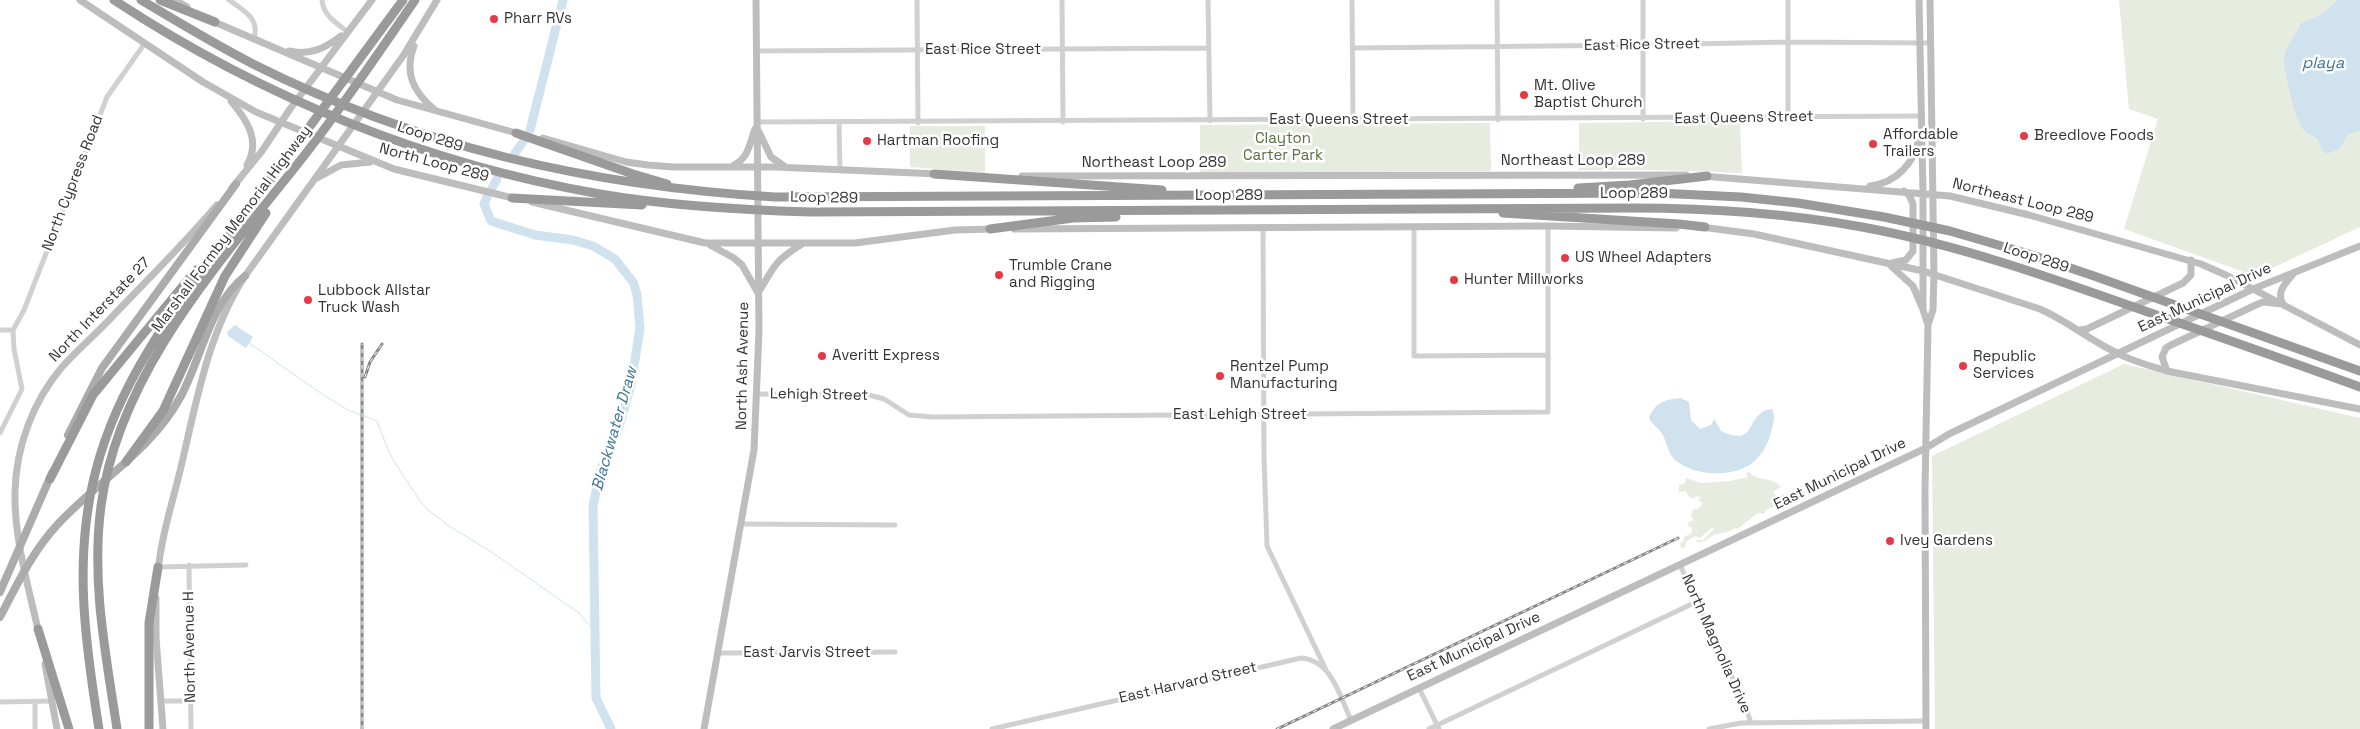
<!DOCTYPE html>
<style>
body{margin:0}
canvas{display:block;background:#fff}
</style>
<canvas width="2360" height="729"></canvas>
<script>
const c = document.querySelector('canvas').getContext('2d');
c.lineJoin = 'round';
function paint(path, color) { c.fillStyle = color; c.fill(path, 'evenodd'); }
function strokePath(path, color, width, dash) { c.strokeStyle = color; c.lineWidth = width; c.lineCap = dash ? 'butt' : 'round'; c.setLineDash(dash || []); c.stroke(path); }
function label(font, color, halo, rows, align = 'center') {
  c.font = font + ' "Space Grotesk",sans-serif'; c.lineWidth = 5; c.setLineDash([]); c.textBaseline = 'middle'; c.strokeStyle = halo; c.fillStyle = color; for (const [text, x, y, turn = 0] of rows) {
    c.save(); c.translate(x, y); c.rotate((+turn || 0) * Math.PI / 180); c.textAlign = isNaN(turn) ? turn : align; if (halo) c.strokeText(text, 0, 0); c.fillText(text, 0, 0); c.restore();
  }
}
const green = new Path2D(`
 M2119,0h241v227l-105,49 -131,-47 34,-110 -29,-10z
 M1740,121l2,52 -86,-3h-77v-47z
 M1490,123l1,48 -291,2v-48z
 M910,126h75v47l-75,-6z
 M2124,364l236,54v311h-425l-3,-273z
 M1749,472c8,10 23,4 32,15l-8,5 2,3 14,-1 -4,9 -18,6 -3,5 -6,-1 -21,16 -3,-1c-6,5 -12,5 -18,6 -7,3 -12,10 -20,8l1,-2h6l12,-12h-4l-11,10 -5,-2 -8,5 -3,7h-3l-1,-5 3,-1 1,-5 8,-4v-5l-5,-3 2,-3 5,-2 -3,-4 2,-7h5l5,-6 -5,-3 3,-3 -5,-1 -2,3 -6,-3 1,-2h-2l-1,-3 -7,1v-7l5,-1 2,-6 15,5 29,-2 18,-4 -2,-4z`);
const water = new Path2D(`
 M2338,0h22v131l-12,3 -8,14 -13,6 -6,-5 -3,-10c-6,-4 -12,-5 -16,-11 -6,-6 -20,-63 -18,-71 3,-12 12,-22 17,-34l20,-8z
 M235,325l18,12 -7,11 -18,-12 -1,-4z
 M1681,398l8,4 2,18 9,9 11,-4 3,-6 7,12c38,18 23,-19 51,-22 4,7 1,16 -1,23 -3,12 -9,24 -20,32 -20,14 -57,12 -76,-4 -8,-8 -8,-19 -14,-28 -4,-5 -9,-8 -12,-14 5,-15 17,-19 32,-20z`);
const stream = new Path2D(`
 M249,343l73,51 26,16 29,11 11,29 7,13 25,38 8,9 21,16 41,25 89,62 17,20`);
const river = new Path2D(`
 M530,130l33,-130
 M515,153l10,-14
 M492,188l5,-9
 M487,197l-3,7 7,17 44,14 38,5 20,6 22,13 18,23 4,12 3,34 -9,57 -12,42 -19,45 -7,34 3,192 15,31`);
const street = new Path2D(`
 M229,0c15,11 31,18 25,39
 M322,0c1,15 14,23 26,32
 M917,0l1,123
 M1062,0l1,122
 M1208,0l2,121
 M1352,0l1,120
 M1497,0l1,120
 M1643,0v119
 M1788,0v118
 M1352,48l291,-3 145,-3 143,1
 M757,51l452,-3
 M757,122l1164,-6
 M839,123l1,47
 M1263,227l1,230 3,89 59,124
 M1414,227v129l134,-1
 M0,330h13
 M13,330l11,-20 83,-213 38,-54
 M758,394l111,1 15,4 25,16 23,2 616,-5v-186
 M0,433l22,-44 -8,-40 -1,-19
 M742,524l153,1
 M189,565l2,164
 M1680,565l65,140 6,18
 M158,567l88,-2
 M719,653l176,-1
 M1419,688l20,41
 M161,701h30
 M0,702l52,-1
 M35,702v27
 M992,729l309,-71c31,2 39,39 50,62
 M1429,729l267,-127
 M1709,729l32,-6 185,-2`);
const secondary = new Path2D(`
 M80,0l123,82 53,30 138,57 123,30
 M175,0l12,7
 M1919,0l4,193v117l5,15
 M212,21l185,79 123,34
 M414,46c-10,27 -1,46 21,64
 M289,51c21,5 36,-3 52,-15
 M231,101c16,19 30,40 16,64
 M759,132l12,25 13,9
 M543,138l83,24 22,3 25,2h102l164,7
 M734,165c15,-8 15,-20 21,-36
 M1022,176l664,-1
 M1702,176l248,20 79,19 172,49 27,12 132,69
 M317,178l24,-13 29,-3
 M1870,186c26,-3 45,-23 49,-48
 M232,188l30,-37 28,-42 82,-109
 M532,202l173,41h150l100,-13 38,-1
 M1701,227l53,7 169,37 117,38c27,12 50,31 77,44 15,8 33,13 50,18l193,38
 M1014,229l534,-3 128,2
 M710,245l24,13 8,7 16,28c17,-27 15,-31 44,-49
 M1892,263l14,-3 7,-9v-47l-4,-9 -5,-4
 M1891,266l22,20 9,21
 M2283,304c-7,-12 2,-20 10,-30
 M2080,330l7,-1 96,-46 8,-8v-15
 M2167,371l-5,-14 4,-9 5,-3 87,-41 5,-2 19,2
 M158,572c3,-34 14,-68 22,-101 16,-66 27,-137 65,-195l158,-220 34,-56
 M156,598v40l7,91
 M39,634c-10,-46 -25,-94 -24,-142 1,-45 18,-91 47,-125 15,-17 33,-32 48,-48 36,-38 73,-74 107,-114
 M45,664l12,65
 M704,729l50,-279 5,-119 -3,-331
 M1333,729l593,-281 23,-14 304,-145 107,-43
 M1926,729l-1,-240 3,-164 5,-15 1,-35 -4,-275`);
const primary = new Path2D(`
 M68,435l34,-67 134,-184
 M0,592l52,-119
 M0,617c18,-34 32,-65 58,-93 41,-44 94,-74 123,-128 21,-39 28,-91 64,-120`);
const highway = new Path2D(`
 M114,0c147,97 313,164 486,194 70,12 140,16 211,18l821,-4c77,0 154,5 230,19 98,18 190,51 283,84 72,25 144,50 215,76
 M141,0c37,22 73,44 112,64 165,83 338,122 522,133l882,-4 84,4 57,6 86,14 66,14 79,23 65,22 266,95
 M160,0l55,22
 M516,133l117,41 34,10
 M934,174l228,16
 M1578,188l52,-3 77,-9
 M512,198l130,7
 M1503,213l176,11 26,3
 M990,229l83,-11 43,-1
 M126,462l37,-51 62,-135 41,-63
 M50,479l43,-84 103,-125
 M38,629l31,100
 M99,729c-14,-87 -26,-172 -3,-259 25,-97 89,-175 147,-253 53,-72 107,-144 160,-217
 M117,729c-11,-74 -26,-147 -16,-223 18,-137 124,-249 206,-354 38,-49 73,-101 108,-152
 M149,729v-106l9,-56`);
const rail = new Path2D(`
 M365,377l5,-15 12,-18
 M362,729v-385
 M1277,729l401,-191`);
const markers = [
 [494,19,5,"#e63946"],
 [1524,95,5,"#e63946"],
 [2024,136,5,"#e63946"],
 [867,141,5,"#e63946"],
 [1873,144,5,"#e63946"],
 [1565,258,5,"#e63946"],
 [999,275,5,"#e63946"],
 [1454,280,5,"#e63946"],
 [308,300,5,"#e63946"],
 [822,356,5,"#e63946"],
 [1963,366,5,"#e63946"],
 [1220,376,5,"#e63946"],
 [1890,541,5,"#e63946"]
];
const poiNames = [
 ["Pharr RVs",504,19],
 ["Mt. Olive",1534,86],
 ["Baptist Church",1534,103],
 ["Affordable",1883,135],
 ["Trailers",1883,152],
 ["Breedlove Foods",2034,136],
 ["Hartman Roofing",877,141],
 ["US Wheel Adapters",1575,258],
 ["Trumble Crane",1009,266],
 ["and Rigging",1009,283],
 ["Hunter Millworks",1464,280],
 ["Lubbock Allstar",318,291],
 ["Truck Wash",318,308],
 ["Averitt Express",832,356],
 ["Republic",1973,357],
 ["Services",1973,374],
 ["Rentzel Pump",1230,367],
 ["Manufacturing",1230,384],
 ["Ivey Gardens",1900,541]
];
const streetNames = [
 ["East Rice Street",1642,45,-1],
 ["East Rice Street",983,50],
 ["East Queens Street",1744,118,-1],
 ["East Queens Street",1339,120],
 ["Loop 289",430,137,18],
 ["Northeast Loop 289",1573,161],
 ["North Loop 289",434,163,15],
 ["Northeast Loop 289",1154,163],
 ["North Cypress Road",73,183,-69],
 ["Loop 289",1634,194],
 ["Loop 289",1229,196],
 ["Loop 289",824,198,1],
 ["Northeast Loop 289",2023,201,14],
 ["Marshall Formby Memorial Highway",232,229,-53],
 ["Loop 289",2036,258,18],
 ["East Municipal Drive",2205,298,-25],
 ["North Interstate 27",100,310,-46],
 ["North Ash Avenue",743,366,-89],
 ["Lehigh Street",819,395,1],
 ["East Lehigh Street",1240,415],
 ["East Municipal Drive",1840,474,-26],
 ["North Magnolia Drive",1716,644,66],
 ["North Avenue H",190,647,-91],
 ["East Municipal Drive",1474,647,-25],
 ["East Jarvis Street",807,653],
 ["East Harvard Street",1188,683,-13]
];
const parkNames = [
 ["Clayton",1283,139],
 ["Carter Park",1283,156]
];
const waterNames = [
 ["playa",2323,64],
 ["Blackwater Draw",615,429,-74]
];
paint(green, '#e6ecdf');
paint(water, '#cfe2ee');
strokePath(stream, '#cfe2ee', 1);
strokePath(river, '#cfe2ee', 9);
strokePath(street, '#d0d0d0', 5);
strokePath(secondary, '#bdbdbd', 7);
strokePath(primary, '#ababab', 8);
strokePath(highway, '#9a9a9a', 9);
strokePath(rail, '#888', 3);
strokePath(rail, '#fff', 1, [4]);
for (const [x, y, r, color] of markers) { const dot = new Path2D(); dot.arc(x, y, r, 0, 2 * Math.PI); c.fillStyle = color; c.fill(dot); strokePath(dot, '#fff', 2); }
label('15px', '#333', '#fff', poiNames, 'left');
label('15px', '#333', '#fff', streetNames);
label('15px', '#56703f', '#fff', parkNames);
label('italic 16px', '#3f7597', '#fff', waterNames);
</script>
